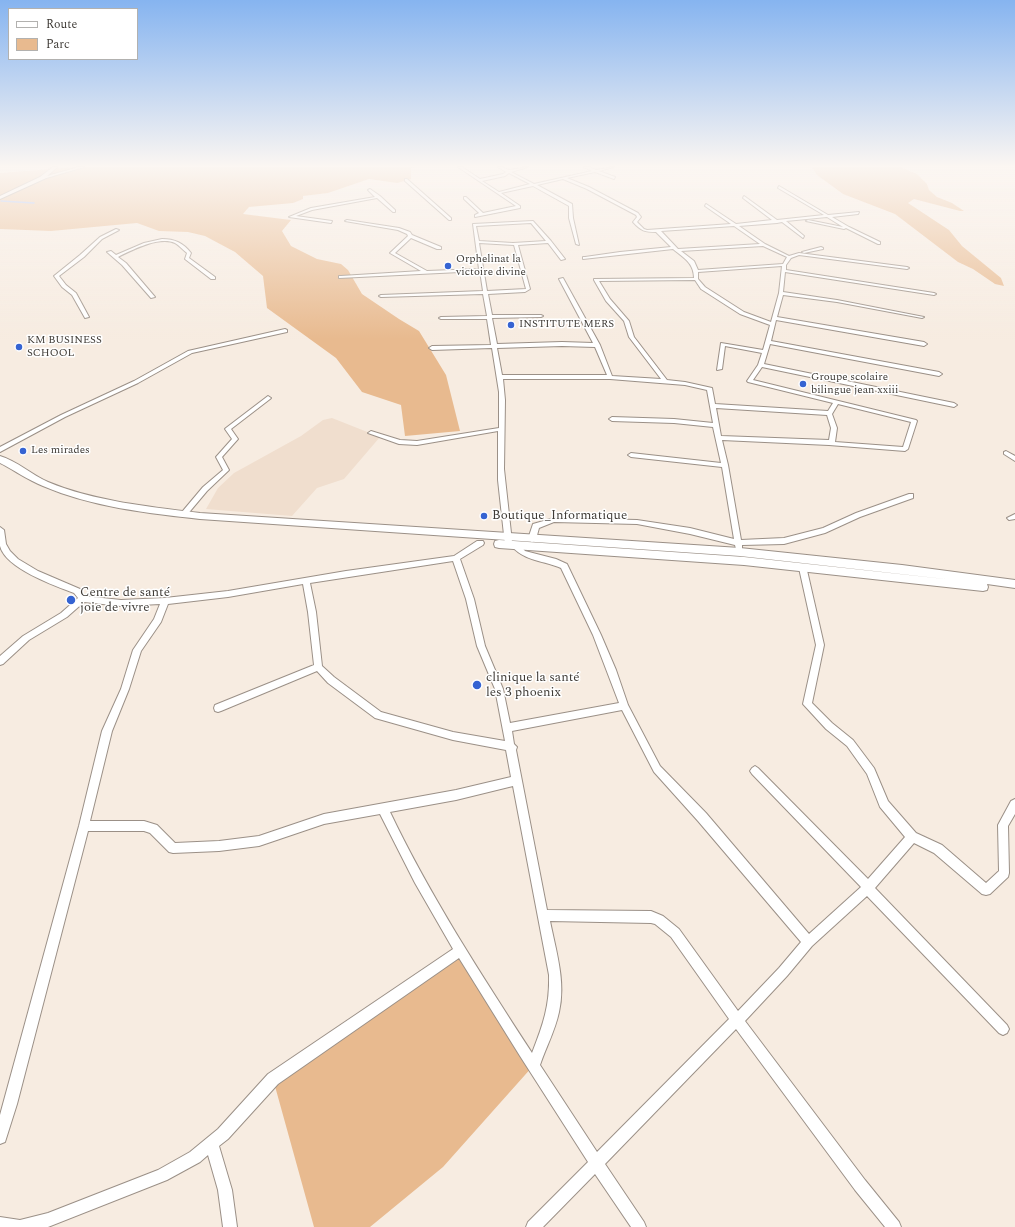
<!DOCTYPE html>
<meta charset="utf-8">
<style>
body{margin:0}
#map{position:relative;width:1015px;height:1227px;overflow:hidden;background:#f7ece1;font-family:Spectral,serif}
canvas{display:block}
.legend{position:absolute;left:8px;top:8px;width:130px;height:52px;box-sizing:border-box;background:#fff;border:1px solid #b2b1af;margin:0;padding:5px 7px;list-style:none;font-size:12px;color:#3f3b36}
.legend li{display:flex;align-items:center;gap:8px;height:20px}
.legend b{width:20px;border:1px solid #b2b1af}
</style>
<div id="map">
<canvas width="1015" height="1227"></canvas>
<ul class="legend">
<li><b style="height:5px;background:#fff"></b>Route</li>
<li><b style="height:11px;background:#e8ba8f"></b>Parc</li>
</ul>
</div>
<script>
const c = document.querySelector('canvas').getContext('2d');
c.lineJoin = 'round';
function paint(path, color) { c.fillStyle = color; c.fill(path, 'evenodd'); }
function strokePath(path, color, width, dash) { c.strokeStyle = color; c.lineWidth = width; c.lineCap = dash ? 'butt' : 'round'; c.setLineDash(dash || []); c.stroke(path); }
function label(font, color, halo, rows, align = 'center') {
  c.font = font + ' Spectral,serif'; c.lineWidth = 3; c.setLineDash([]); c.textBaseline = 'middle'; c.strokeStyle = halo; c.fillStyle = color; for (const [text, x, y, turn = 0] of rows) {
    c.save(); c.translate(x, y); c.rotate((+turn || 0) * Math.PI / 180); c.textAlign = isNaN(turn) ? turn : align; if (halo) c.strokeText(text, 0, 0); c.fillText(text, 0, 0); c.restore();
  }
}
const built = new Path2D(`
 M332,418l48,19 -36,42 -27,9 -25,28 -86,-7 12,-21 16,-15 67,-37 22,-16z`);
const green = new Path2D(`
 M75,167h340l-4,1v11l-14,4 -28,-4 -41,14 -25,3v3l-10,4 -44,4 -6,7 48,6 -9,11 9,15 26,13 24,5 7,6 14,24 37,25 20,12 27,44 14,56 -55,5 -4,-31 -39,-13 -26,-34 -69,-50 -4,-32 -28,-24 -30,-16 -17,-4 -29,-1 -22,-8 -86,8 -51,-2v-56z
 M812,167h88l17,7 10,10 2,6 8,7 15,6 12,8h-4l-46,-12 -6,4 41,27 13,16 39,32 3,8 -9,-2 -22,-15 -15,-7 -63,-48 -52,-20 -26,-19z
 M461,950l72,116 -90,101 -73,60h-56l-41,-148z`);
const stream = new Path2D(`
 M1,201l33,2`);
const minor = new Path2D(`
 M79,167h5l-41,12 -3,-1z
 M458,167h4l18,12 23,-5 3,-2 -8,-5h4l7,3 19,-3 -17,5 23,12 58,-13 -8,-4h5l7,3 18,-3 -15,4 16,6 -1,2 -19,-7 -28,6 22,9 49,26 3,4 -4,5 7,7 3,1 84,-6 -26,-18 1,-2 30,20 36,-4 -29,-22 1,-2 33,24 47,-5 -46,-27 1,-2 49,29 31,-3 -1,2 -26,3 17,10 31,15v2h-2l-32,-16 -2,1 -38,-8 2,-1 35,7 -16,-10 -41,4 18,15 -1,2 -21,-16 -5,1 -38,3 26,18 24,12 10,-3 108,14 2,1 -2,1 -108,-14 -8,3 -5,7v5l148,23 2,1 -2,1 -149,-23 -2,20 54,8 87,17 -2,1 -85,-16 -54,-7 -6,22 147,25 3,2 -3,2 -148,-26 -5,21 168,31 3,2 -3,2 -169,-32 -6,20 190,39 3,2 -3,2 -192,-40 -9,13 163,40 1,1 -9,28 -3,2 -76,-6 -107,-5 6,25 13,75 43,-2 39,-10 33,-15 53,-19h4v4l-53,19 -35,16 -41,11 -42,1v4h-6l-1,-4 -45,-11 -53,-10 -83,-2 -15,6 -3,11 -4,3 -4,-3 5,-15 21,-6 83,2 53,8 44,11 -12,-72 -91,-10 -3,-2 3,-2 90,10 -8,-36 -39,-4 -62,-2 -3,-2 3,-2 62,2 39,4 -6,-33 -22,-5 -75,-6h-107l2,21 -1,69 8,73 -4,3 -3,-1 -7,-64v-49l-81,14 -18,-1 -31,-11 3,-2 29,9 17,1 82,-13v-36l-7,-44 -60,2 -3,-2 3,-2 59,-1 -4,-26h-46l-2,-1 2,-1 46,-1 -4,-22 -102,3 -2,-1 2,-1 102,-4 -3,-20 -141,7v-2h2l80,-5 -31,-18 18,-17 -1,-2 -9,-4 -53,-9 2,-1 52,8 11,4 2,3 29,12v2h-4l-26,-11 -16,15 32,18 52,-2 -6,-45 60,-3 18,20 14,18 -4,1 -13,-17 -30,2 12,44 -5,3 -37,2 4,21h49l2,1 -2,1 -49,1 5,26 65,-2 31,1 -34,-64 4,-1 37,67 12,31 49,3 -32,-42 -5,-16 -18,-20 -12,-21v-1l100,-1c0,-15 -10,-20 -21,-29l-90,10v-2h2l35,-5 51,-5 -15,-15c-11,0 -15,-1 -23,-10l4,-5 -1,-2 -49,-26 -24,-10 -26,6 35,19 1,14 6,27 -3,-1 -7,-26v-12l-36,-20 -32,7 19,13v2l-45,9v-2l4,-2 -1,-1 -14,-13v-2h2l17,16 33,-7zM509,173l21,11 -31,8 -17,-11 23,-5zM531,223l15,18 -33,2 -34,-2 -3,-15zM734,226l26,18 -82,5 -17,-18zM479,243l35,2 12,44 -39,2zM763,246l24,11 -4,7 -85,6 -4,-9 -13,-10zM782,266l-3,27 -8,29 -27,-10 -39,-25 -7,-8v-7zM695,280l6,9 39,25 30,11 -7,25 -42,-7 -4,27 5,-1 3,-23 37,7 -4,12 -11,16 1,1 85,21 -5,8 -113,-7 -3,-16 -27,-6 -18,-2 -33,-43 -5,-16 -19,-22 -11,-18zM562,346l33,1 12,28h-105l-5,-27zM838,404l73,18 -8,25 -68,-5 2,-14 -5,-14zM716,408l111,7 4,13 -2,12 -108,-4z
 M405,179h2l44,39v2h-2l-44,-39z
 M370,189l10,7 15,14v2h-2l-16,-14 -65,12 -16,6 36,5 -1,2 -42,-6 22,-9 64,-11 -7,-7z
 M116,229l3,1 -17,9 -18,18 -25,19 7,9 10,8 13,24 -4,1 -13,-23 -10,-8 -8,-11 26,-21 20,-18z
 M162,239c13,0 21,4 29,14l-2,5 26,19v2h-4l-26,-20 2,-6c-4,-3 -8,-8 -12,-10 -16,-7 -43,7 -57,14l8,6 29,34 -4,1 -29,-33 -15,-13 4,-1 5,4 28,-12z
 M821,247l2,1v1l-19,4 -2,-1z
 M285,329l2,1v2l-95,21 -54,30 -73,34 -65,35v-5l61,-32 73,-34 54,-30z
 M268,396l3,2 -1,1 -39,30 7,10 -16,18 7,13 -1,1 -21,20 -21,25h-4l-1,-2 1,-2 21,-25 20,-17 -7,-13 16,-18 -7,-10 1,-1z
 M1006,451l9,5v5l-11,-7v-2z
 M1015,514v5l-6,1 -2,-2z
 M0,527l4,3 2,14 4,7 8,8 20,12 42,18 4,7 37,4 44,-2 63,-7 118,-20 108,-15 23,-15h6l1,2 -1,2 -23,14 14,40 11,47 18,43 7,34 109,-20 -26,-68 -32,-67c-15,-7 -38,-7 -49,-22l1,-2h6l6,7 31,8 11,5 34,71 15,35 12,35 32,61 46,47 103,121 52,-47 -109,-113 -2,-3 2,-3 3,-2 3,2 110,111 37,-42 -25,-30 -13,-33 -20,-28 -21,-17 -23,-25 13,-59 -17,-77 1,-2h6l18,79 -12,58 20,20 21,17 21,28 14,33 28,32 26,12 44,38 13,-12 -1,-46 13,-24 4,-2v15l-7,12 1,47 -1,4 -18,17 -4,1 -4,-1 -48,-41 -20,-10 -39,45 132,137 2,4 -2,4 -4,2 -4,-2 -132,-137 -55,50 -25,30 -42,45 120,159 34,42 2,5h-16l-30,-37 -119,-161 -131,135 39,58 2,5h-15l-36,-53 -52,53h-17l2,-5 60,-60 -68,-106 -61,-98 -181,126 -50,55 -9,7 13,44 5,37h-14l-5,-37 -10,-35 -8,7 -33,18 -119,47h-48v-10l20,3 28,-7 110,-43 32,-18 28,-23 50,-55 185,-125 -38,-66 -35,-69 -56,10 -65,22 -40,5 -46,2 -4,-1 -19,-19 -6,-2h-56l-71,273 -12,38 -5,2v-29l79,-289 23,-95 19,-42 12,-39 21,-31 6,-15 -39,2 -37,-4 -17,15 -38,23 -26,24 -3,1v-9l23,-20 38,-23 17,-15 -4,-5c-19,-7 -69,-25 -74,-47 0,-5 0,-13 0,-19zM453,561l13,38 11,47 18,43 10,52 -52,-9 -72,-20 -47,-35 -12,-11 -6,-54 -6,-29zM303,584l5,28 6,53 -99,40 -1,3 1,3 3,1 3,-1 96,-40 11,12 47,35 78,22 53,10 5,27 -55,13 -132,24 -65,22 -40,5 -44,2 -18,-18 -13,-4h-54l22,-90 17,-42 12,-38 20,-29 7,-18 60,-7zM622,710l32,62 44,49 103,121 -22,26 -41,43 -59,-82 -16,-13 -12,-5 -104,-1 -31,-160 1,-3 -3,-3 -2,-13zM513,786l36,189c1,30 -6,50 -17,78 -51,-79 -102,-157 -142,-241l66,-12zM550,921l101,2 4,1 16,13 58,82 -132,133 -57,-87c6,-18 15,-34 19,-53 7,-30 -3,-61 -9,-91z`);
const tertiary = new Path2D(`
 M53,167h4l-13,12 -44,20v-3l40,-19z`);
const secondary = new Path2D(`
 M0,456c17,5 32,19 48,26 45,19 103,25 152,31l540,35 162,17 113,15v8l-28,-4 1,3 -1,3 -4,1 -239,-26 -245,-17 -4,-1 -1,-3 1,-3 4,-1 245,17 210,23 -214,-24 -540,-37c-53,-6 -108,-12 -157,-33 -15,-6 -29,-16 -43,-23z`);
const markers = [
 [448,266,4,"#3563d2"],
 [511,325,4,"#3563d2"],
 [19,347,4,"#3563d2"],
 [803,384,4,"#3563d2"],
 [23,451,4,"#3563d2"],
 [484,516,4,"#3563d2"],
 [71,600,5,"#3563d2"],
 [477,685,5,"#3563d2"]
];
const farPoinames = [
 ["Orphelinat la",456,260],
 ["victoire divine",456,273],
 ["INSTITUTE MERS",519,325],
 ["KM BUSINESS",27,341],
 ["SCHOOL",27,354],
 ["Groupe scolaire",811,378],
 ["bilingue jean xxiii",811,391],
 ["Les mirades",31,451]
];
const poiNames = [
 ["Boutique_Informatique",492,516],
 ["Centre de santé",80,593],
 ["joie de vivre",80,608],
 ["clinique la santé",486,678],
 ["les 3 phoenix",486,693]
];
paint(built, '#f0dece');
paint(green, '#e8ba8f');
strokePath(stream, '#93b5fd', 1.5);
strokePath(minor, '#9b9087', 2);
strokePath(tertiary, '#9b9087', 2);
strokePath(secondary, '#9b9087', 2);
paint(minor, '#fff');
paint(tertiary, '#fff');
paint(secondary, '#fff');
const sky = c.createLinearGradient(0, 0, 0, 339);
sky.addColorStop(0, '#86b4f0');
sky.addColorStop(0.49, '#fbf6f2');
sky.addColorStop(1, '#fbf6f200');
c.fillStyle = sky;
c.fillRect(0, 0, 1015, 339);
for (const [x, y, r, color] of markers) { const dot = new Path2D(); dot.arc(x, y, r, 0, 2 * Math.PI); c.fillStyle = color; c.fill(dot); strokePath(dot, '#fff', 1.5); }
label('11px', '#3f3b36', '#fff', farPoinames, 'left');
label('13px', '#3f3b36', '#fff', poiNames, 'left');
</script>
